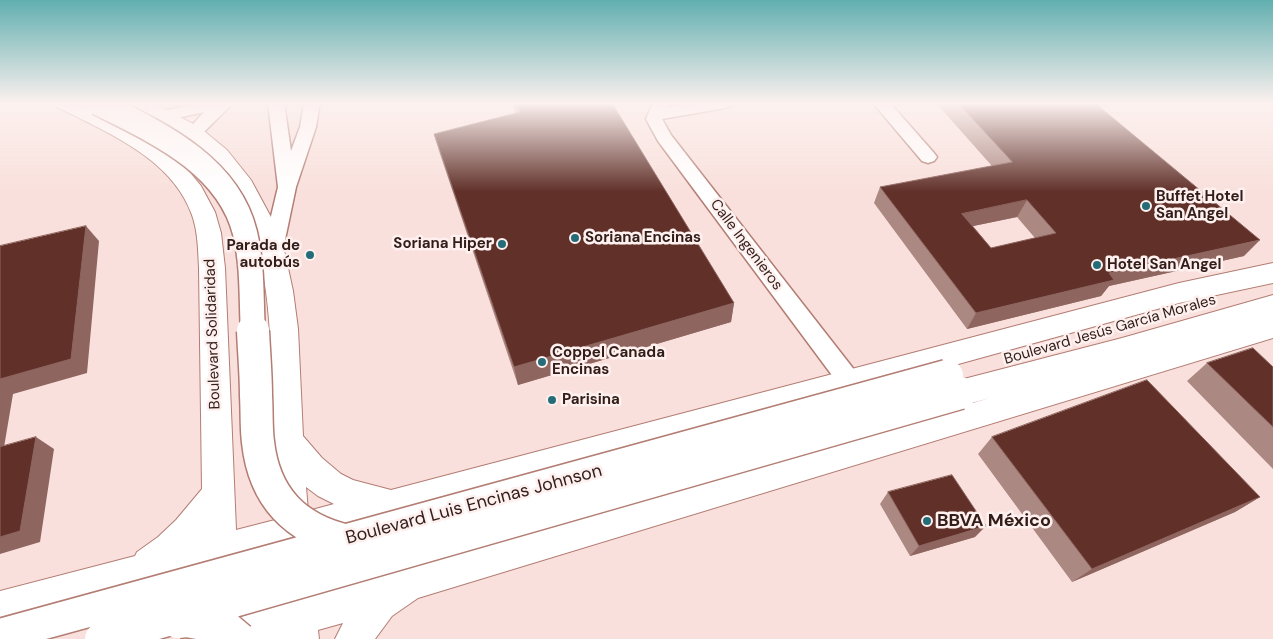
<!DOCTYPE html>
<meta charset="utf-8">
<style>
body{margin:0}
canvas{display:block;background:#f9e0dc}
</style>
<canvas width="1273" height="639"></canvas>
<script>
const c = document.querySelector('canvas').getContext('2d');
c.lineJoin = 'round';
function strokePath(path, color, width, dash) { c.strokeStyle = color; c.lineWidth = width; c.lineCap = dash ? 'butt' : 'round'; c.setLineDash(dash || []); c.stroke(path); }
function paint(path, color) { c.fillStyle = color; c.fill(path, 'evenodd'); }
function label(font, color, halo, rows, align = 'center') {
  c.font = font + ' "DM Sans",sans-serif'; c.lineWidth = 5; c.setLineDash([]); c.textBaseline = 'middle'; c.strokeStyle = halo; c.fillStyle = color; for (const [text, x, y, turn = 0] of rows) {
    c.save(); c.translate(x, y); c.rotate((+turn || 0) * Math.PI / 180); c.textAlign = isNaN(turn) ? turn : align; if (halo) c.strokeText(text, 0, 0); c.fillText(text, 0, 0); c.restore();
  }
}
const minor = new Path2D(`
 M203,103h30l-34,34 -6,1 -6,-1 -2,-4 19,-21 -40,9 -6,-1 -2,-4 2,-4z
 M268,103h16l7,48 9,-24 4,-24h16l-4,24 -20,60 -14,67 -3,5 -7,2 -7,-2 -3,-5 16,-67z
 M653,103h16l-2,4 28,-4h38l-2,3 -6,2 -63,11 9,16 188,241 3,7 -3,7 -8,3 -8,-3 -185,-249 -12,-22z
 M873,103h17l44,50 3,4 -3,4 -6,2 -6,-2z`);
const major = new Path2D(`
 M54,103h26l32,15 40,23 35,28 14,17 14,26 6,21 4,35 11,262 39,-10c-1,-37 -3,-74 -3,-110 -1,-88 0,-191 -68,-257 -21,-20 -49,-33 -74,-46l-3,-4h26l46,24 28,23 24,30 21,39 13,35 8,37 5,38 5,107 19,22 19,16 12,6 38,10 788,-207 94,-20v20l-94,20 -868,240 4,51 78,-21 22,-10 575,-165 -30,8 -11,-4 -4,-9 4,-9 11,-4 162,-42 151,-43v43l-855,260 -26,18 -17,23h-40l8,-16 -25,7 1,9h-113l6,-13 67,-21 -2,-53 -40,11 1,5 -6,12 -12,6 -12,-6 -4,-8 -204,55v-36l135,-35 2,-4 21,-15 18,-17 26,-31 -3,-221c-1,-18 -1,-36 -7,-53 -20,-57 -86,-83 -135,-108zM306,487l12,9 16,8 -26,7z`);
const majorBridgeFar1 = new Path2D(`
 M98,103c58,29 130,61 147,130 8,33 6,67 8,100`);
const majorBridge = new Path2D(`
 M253,331c1,22 3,44 3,65 1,15 0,31 2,46 6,55 37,87 90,99
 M178,622l8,-1 41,7 13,11
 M0,635l947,-259
 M101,639l859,-246`);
const wall = new Path2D(`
 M512,103h100l122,200 -3,19 -213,63 -78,-231 -6,-20 82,-20z
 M936,103h159l149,153 -135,30 -8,10 -134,33 -93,-126 6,-16 112,-21zM1017,217l18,21 -44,10 -18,-22z
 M1207,363l66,4v102l-86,-88z
 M992,437l268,60 -25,15 -163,70 -94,-128z
 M888,492l87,45 -65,19 -30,-52z`);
const shadedWall = new Path2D(`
 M1027,200l-10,17 -63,13 8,-16z
 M86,226l13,15 -12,132 -74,21 -12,71 -1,-1v-85z
 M1260,240l-16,16 -135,30 -8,10 -134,33 9,-16 133,-40z
 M734,303l-3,19 -213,63 -4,-18z
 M36,437l18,12 -14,93 -40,12v-17z
 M1260,497l-25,15 -163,70 20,-13z
 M986,526l-11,11 -65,19 9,-10z`);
const building = new Path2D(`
 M516,103h96l122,200 -220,64 -80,-233 86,-22z
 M958,103h137l165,137 -151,33 5,7 -138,33 -96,-126 132,-25zM1027,200l29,33 -65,15 -29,-34z
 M86,226l-15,133 -71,20v-133z
 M1253,348l20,19v60l-66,-64z
 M1147,380l113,117 -168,72 -100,-132z
 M36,437l-16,94 -20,6v-90z
 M952,475l34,51 -67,20 -31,-54z`);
const markers = [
 [1146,206,5,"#246d78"],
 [575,238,5,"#246d78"],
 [502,244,5,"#246d78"],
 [310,255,5,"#246d78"],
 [1097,265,5,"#246d78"],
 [542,362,5,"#246d78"],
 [552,400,5,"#246d78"],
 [927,521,5,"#246d78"]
];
const poiNames = [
 ["Buffet Hotel",1156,197],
 ["San Angel",1156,214],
 ["Soriana Encinas",585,238],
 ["Soriana Hiper",492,244,"right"],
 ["Parada de",300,246,"right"],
 ["autobús",300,263,"right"],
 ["Hotel San Angel",1107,265],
 ["Coppel Canada",552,353],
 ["Encinas",552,370],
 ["Parisina",562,400]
];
const streetNames = [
 ["Calle Ingenieros",746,245,53],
 ["Boulevard Jesús García Morales",1110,330,-16],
 ["Boulevard Solidaridad",213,334,-92]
];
const nearStreetnames = [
 ["Boulevard Luis Encinas Johnson",474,505,-15]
];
const nearPoinames = [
 ["BBVA México",937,521]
];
strokePath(minor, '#b37d73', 3);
strokePath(major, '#b37d73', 2);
paint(minor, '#fff');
paint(major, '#fff');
strokePath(majorBridgeFar1, '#b37d73', 27, []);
strokePath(majorBridge, '#b37d73', 35, []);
strokePath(majorBridgeFar1, '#fff', 24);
strokePath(majorBridge, '#fff', 32);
paint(wall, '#ac8882');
paint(shadedWall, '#8e655f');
paint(building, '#603029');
strokePath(building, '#8e655f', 1);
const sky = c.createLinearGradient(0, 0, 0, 192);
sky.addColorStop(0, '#62afb0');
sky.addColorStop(0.54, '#fcf1ef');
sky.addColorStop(1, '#fcf1ef00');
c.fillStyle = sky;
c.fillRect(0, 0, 1273, 192);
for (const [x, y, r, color] of markers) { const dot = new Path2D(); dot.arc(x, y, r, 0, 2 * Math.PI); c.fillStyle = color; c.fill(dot); strokePath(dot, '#fdf0ee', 2); }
label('bold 15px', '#321d19', '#fdf0ee', poiNames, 'left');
label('15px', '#321d19', '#fdf0ee', streetNames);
label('18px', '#321d19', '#fdf0ee', nearStreetnames);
label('bold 18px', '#321d19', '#fdf0ee', nearPoinames, 'left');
</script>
